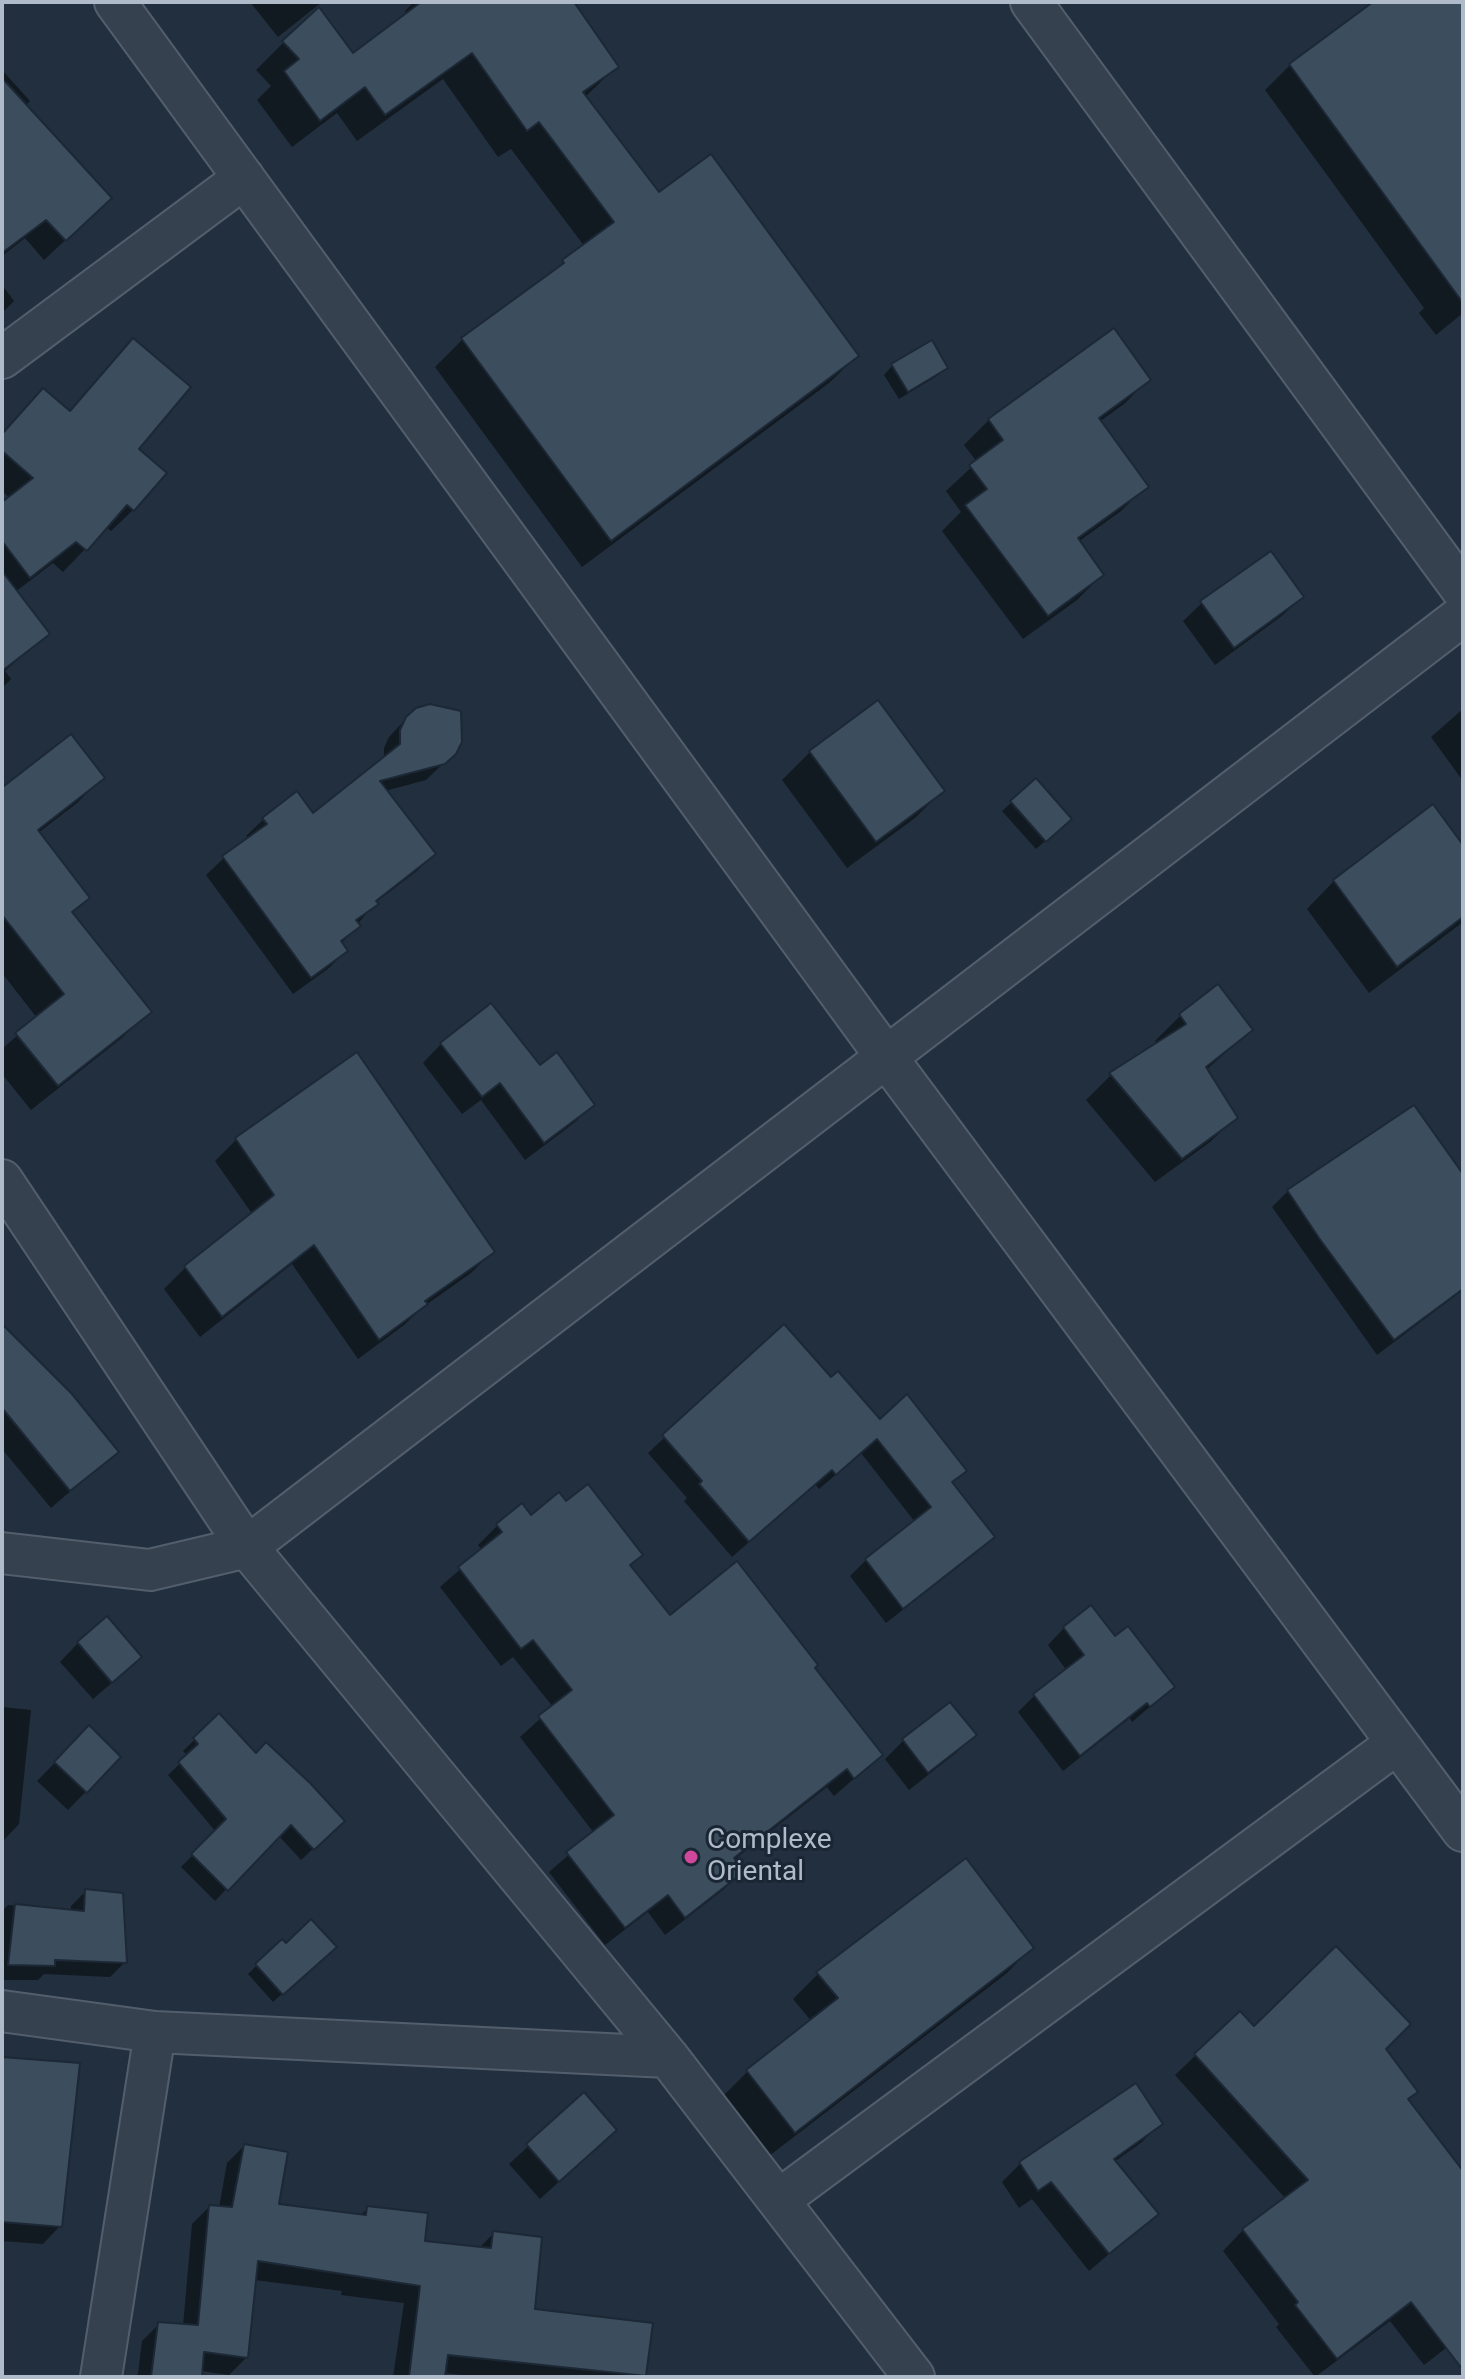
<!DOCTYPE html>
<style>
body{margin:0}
#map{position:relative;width:1465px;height:2379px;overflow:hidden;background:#212f3e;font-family:Roboto,sans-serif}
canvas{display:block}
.frame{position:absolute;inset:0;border:4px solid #b0bbca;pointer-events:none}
</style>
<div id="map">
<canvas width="1465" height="2379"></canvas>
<div class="frame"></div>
</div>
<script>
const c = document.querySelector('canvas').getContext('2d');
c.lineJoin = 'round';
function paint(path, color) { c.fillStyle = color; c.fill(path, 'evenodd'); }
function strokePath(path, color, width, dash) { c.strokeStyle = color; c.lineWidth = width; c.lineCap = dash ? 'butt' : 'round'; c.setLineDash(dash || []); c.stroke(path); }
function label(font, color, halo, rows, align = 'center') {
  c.font = font + ' Roboto,sans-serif'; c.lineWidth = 6; c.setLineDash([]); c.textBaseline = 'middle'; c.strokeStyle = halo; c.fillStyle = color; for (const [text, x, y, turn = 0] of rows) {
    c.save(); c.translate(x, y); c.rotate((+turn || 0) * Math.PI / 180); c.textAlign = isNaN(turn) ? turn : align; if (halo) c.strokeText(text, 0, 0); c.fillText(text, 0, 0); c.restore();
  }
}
const shadow = new Path2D(`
 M250,2h72l-44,35z
 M414,2h131l71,65 -31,30 73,98 199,161 -28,27 -247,184 -147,-200 28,-28 86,-62 36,-30 -74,-98 -13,8 -55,-78 -86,62 -20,-28 -45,34 -35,-47 14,-14 -15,-16 28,-28 69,13 54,-41 -2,-3z
 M1377,2h86v311l-27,22 -17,-22 5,-5 -159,-218 25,-25z
 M2,70l28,31 -5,5 64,112 -45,42 -19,-22 -23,18z
 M2,285l12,16 -12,12z
 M133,340l3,109 -3,61 -22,21 -5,-4 -43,45 -10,-9 -38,29 32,42 -42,37 6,8 -9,9v-184l8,-6 -8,-7v-57l41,-44 26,22z
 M892,366l54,2 -9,8 -38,23 -15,-24z
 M1148,380l-24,24 -25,18 47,64 -25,25 -43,31 24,33 -25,25 -54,39 -81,-108 19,-19 -15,-21 31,-29 -13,-17 25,-25z
 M1301,597l-18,18 -68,50 -32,-44 19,-18z
 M877,702l65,89 -27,27 -68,50 -65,-88 28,-28z
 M1463,709v72l-32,-44z
 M407,718l47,35 -28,27 -41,11 49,63 -17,17 -42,32 -34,41 5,7 -17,17 -36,26 -87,-119 18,-17 25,-19 -3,-3 18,-17 49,-3 71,-56v-12l5,-11z
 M103,777l-26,26 -39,30 50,64 -17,17 78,97 -26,26 -92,73 -29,-36v-25l35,-31 -35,-45v-181z
 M1036,781l24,47 -24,21 -34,-38z
 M1432,807l31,41v74l-94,71 -62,-84 27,-28z
 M1218,987l33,43 -46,41 31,46 -26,25 -55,40 -69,-82 25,-25 47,-30 -3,-4 25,-25z
 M441,1044l98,23 54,38 -19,18 -49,37 -44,-60 -19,14 -39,-51z
 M357,1055l135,197 -21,21 -48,34 -19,18 -46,34 -66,-95 -92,73 -36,-48 21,-21 68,-53 -38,-54 21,-21z
 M1463,1176v114l-86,65 -105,-148 16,-16z
 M2,1327l114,125 -65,56 -49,-59z
 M784,1327l47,53 49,41 84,50 -13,13 41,53 -16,16 -90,70 -36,-47 16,-16 49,-38 -54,-69 -42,36 -4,-5 -83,73 -48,-56 3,-3 -39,-45z
 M522,1506l9,12 97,48 42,51 142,51 69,87 -47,41 -7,-9 -93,73 8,11 -19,19 -58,45 -17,-23 -43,33 -56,-73 45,-39 -74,-96 33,-30 -40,-50 -12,9 -61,-79 42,-37 -4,-5 19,-19z
 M1064,1628l50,11 59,48 -41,35 -2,-4 -67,53 -45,-59 16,-16 33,-25 -19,-26z
 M78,1643l43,32 -28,24 -33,-37z
 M2,1707l29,3 -12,114 -17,18z
 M219,1716l37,39 87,66 -42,39 -23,-25 -63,66 -34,-34 35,-35 -48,-57 20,-19 -5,-5z
 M89,1728l30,29 -51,53 -31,-29z
 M974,1735l-18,18 -47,37 -24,-31 18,-18z
 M86,1891l39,71 -15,15 -66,-3 -6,6h-36v-69l6,-6 63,6v-5z
 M281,1942l45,13 -53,47 -25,-28z
 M1031,1948l-24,25 -238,183 -47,-59 25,-25 65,-50 -19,-23 25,-25z
 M1254,2029l152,71 57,75v160l-39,30 -34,-44 -75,56 -39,-50 3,-3 -56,-73 20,-21 43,-31 -111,-124 21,-20z
 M2,2059l58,167 -17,18 -41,-3z
 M584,2095l12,53 -56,51 -31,-35z
 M1161,2123l-19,19 -28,20 42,52 -67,57 -57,-72 -13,9 -17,-26 18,-18z
 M244,2146l33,60 82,11 9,-9 54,34 56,7 16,-16 39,77 111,65 -2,2h-160l-39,-4v4h-50l11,-74 -63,-8 1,-4 -88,-11 -8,78 -17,17 -28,-4 -1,6h-66l4,-3 4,-33 17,-17 24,2 9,-102 17,-17 10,1 8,-45z`);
const building = new Path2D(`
 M421,2h153l45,65 -36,25 76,100 52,-38 148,202 -248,185 -150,-203 103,-75 -2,-3 52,-38 -75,-100 -12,9 -55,-78 -87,62 -20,-28 -45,34 -36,-50 15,-12 -17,-18 37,-34 34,46z
 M1373,2h90v301l-174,-239z
 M2,78l110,120 -46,43 -20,-21 -44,33z
 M1114,328l37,52 -52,38 50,69 -71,51 26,37 -56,41 -83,-111 22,-16 -18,-24 34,-25 -15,-21z
 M133,338l58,49 -52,62 28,24 -33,38 -7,-6 -40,46 -11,-9 -46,36 -28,-37v-39l31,-24 -31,-27v-17l41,-46 27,23z
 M932,340l16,28 -40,24 -17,-28z
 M1271,551l33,46 -70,51 -34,-47z
 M2,571l48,63 -48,37z
 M878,700l67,91 -69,51 -67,-91z
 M430,704l31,7 1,31 -6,12 -11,10 -65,17 56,73 -60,47 3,3 -23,16 5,6 -20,15 7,10 -37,27 -89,-122 45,-32 -5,-6 35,-27 16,22 87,-69v-14l6,-13 10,-9z
 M71,734l34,44 -67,52 52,68 -18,14 80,100 -94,74 -43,-53 49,-39 -62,-79v-132l2,3z
 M1036,778l36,41 -26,23 -36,-41z
 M1433,804l30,41v72l-66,50 -64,-87z
 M1218,984l35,46 -47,37 32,51 -56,41 -73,-86 77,-49 -7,-10z
 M491,1003l49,62 17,-13 38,53 -51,38 -44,-60 -18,14 -42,-54z
 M357,1052l138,200 -70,49 3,3 -49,36 -65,-95 -92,72 -38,-51 90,-71 -39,-57z
 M1414,1105l49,69v115l-69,51 -75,-102 -32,-48z
 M2,1324l70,70 47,58 -49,39 -68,-83z
 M784,1324l47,53 7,-6 42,48 27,-25 60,77 -15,11 43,55 -92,72 -38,-50 66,-52 -54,-68 -41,36 -4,-5 -83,72 -50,-58 3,-3 -40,-46z
 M588,1484l55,71 -13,10 40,50 67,-54 81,104 -3,3 68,87 -29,24 -7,-10 -113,89 11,13 -60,47 -17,-23 -43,33 -59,-76 48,-37 -76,-99 34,-26 -39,-50 -12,9 -63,-82 44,-35 -6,-8 26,-21 9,12 28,-23 7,9z
 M1091,1605l24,31 13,-10 47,61 -25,20 -3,-4 -67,53 -47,-62 51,-39 -21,-28z
 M107,1616l35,41 -30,26 -35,-41z
 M950,1702l27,33 -49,38 -26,-34z
 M219,1713l37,40 10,-11 44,41 35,38 -31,29 -23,-25 -63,66 -37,-37 35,-35 -48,-57 20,-18 -5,-6z
 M89,1725l32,32 -34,36 -33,-31z
 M966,1858l68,90 -239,185 -49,-63 92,-72 -22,-26z
 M85,1889l38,4 4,70 -72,-3v6l-47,-1 7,-61 69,7z
 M311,1919l26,28 -54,48 -28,-31 27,-25 4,4z
 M1336,1946l75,78 -25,25 32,43 -10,7 55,72v199l-52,-68 -74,57 -42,-54 3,-3 -56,-73 66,-49 -114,-126 46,-43 14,15z
 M2,2057l78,6 -18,164 -60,-5z
 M1136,2083l27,41 -49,35 45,55 -50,40 -58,-72 -13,9 -19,-29z
 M584,2092l33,38 -58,52 -33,-38z
 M244,2144l44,8 -9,52 87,11 1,-9 61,7 -3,28 66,7 2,-17 49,6 -7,72 118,14 -7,53 -198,-21 -3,22h-36l11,-91 -162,-25 -10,97 -44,-6 -2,25h-51l7,-55 40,3 11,-120 23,2z`);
const street = new Path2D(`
 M115,2l772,1056 576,773
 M1031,2l432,589
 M2,358l242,-180
 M2,1180l245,367 421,510 246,320
 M2,1553l148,17 97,-23 1216,-932
 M2,2011l153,21 513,25
 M780,2199l616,-455
 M101,2377l54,-345`);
const markers = [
 [691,1857,8,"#d1479c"]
];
const poiNames = [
 ["Complexe",707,1841],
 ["Oriental",707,1873]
];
paint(shadow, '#0007');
paint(building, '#3c4d5e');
strokePath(building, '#1c2835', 2);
strokePath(street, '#535e6c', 44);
strokePath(street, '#35414e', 40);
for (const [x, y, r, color] of markers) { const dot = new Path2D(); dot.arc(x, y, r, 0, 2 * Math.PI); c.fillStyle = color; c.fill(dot); strokePath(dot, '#1a2633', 3); }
label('28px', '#b0bbca', '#1a2633', poiNames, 'left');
</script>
